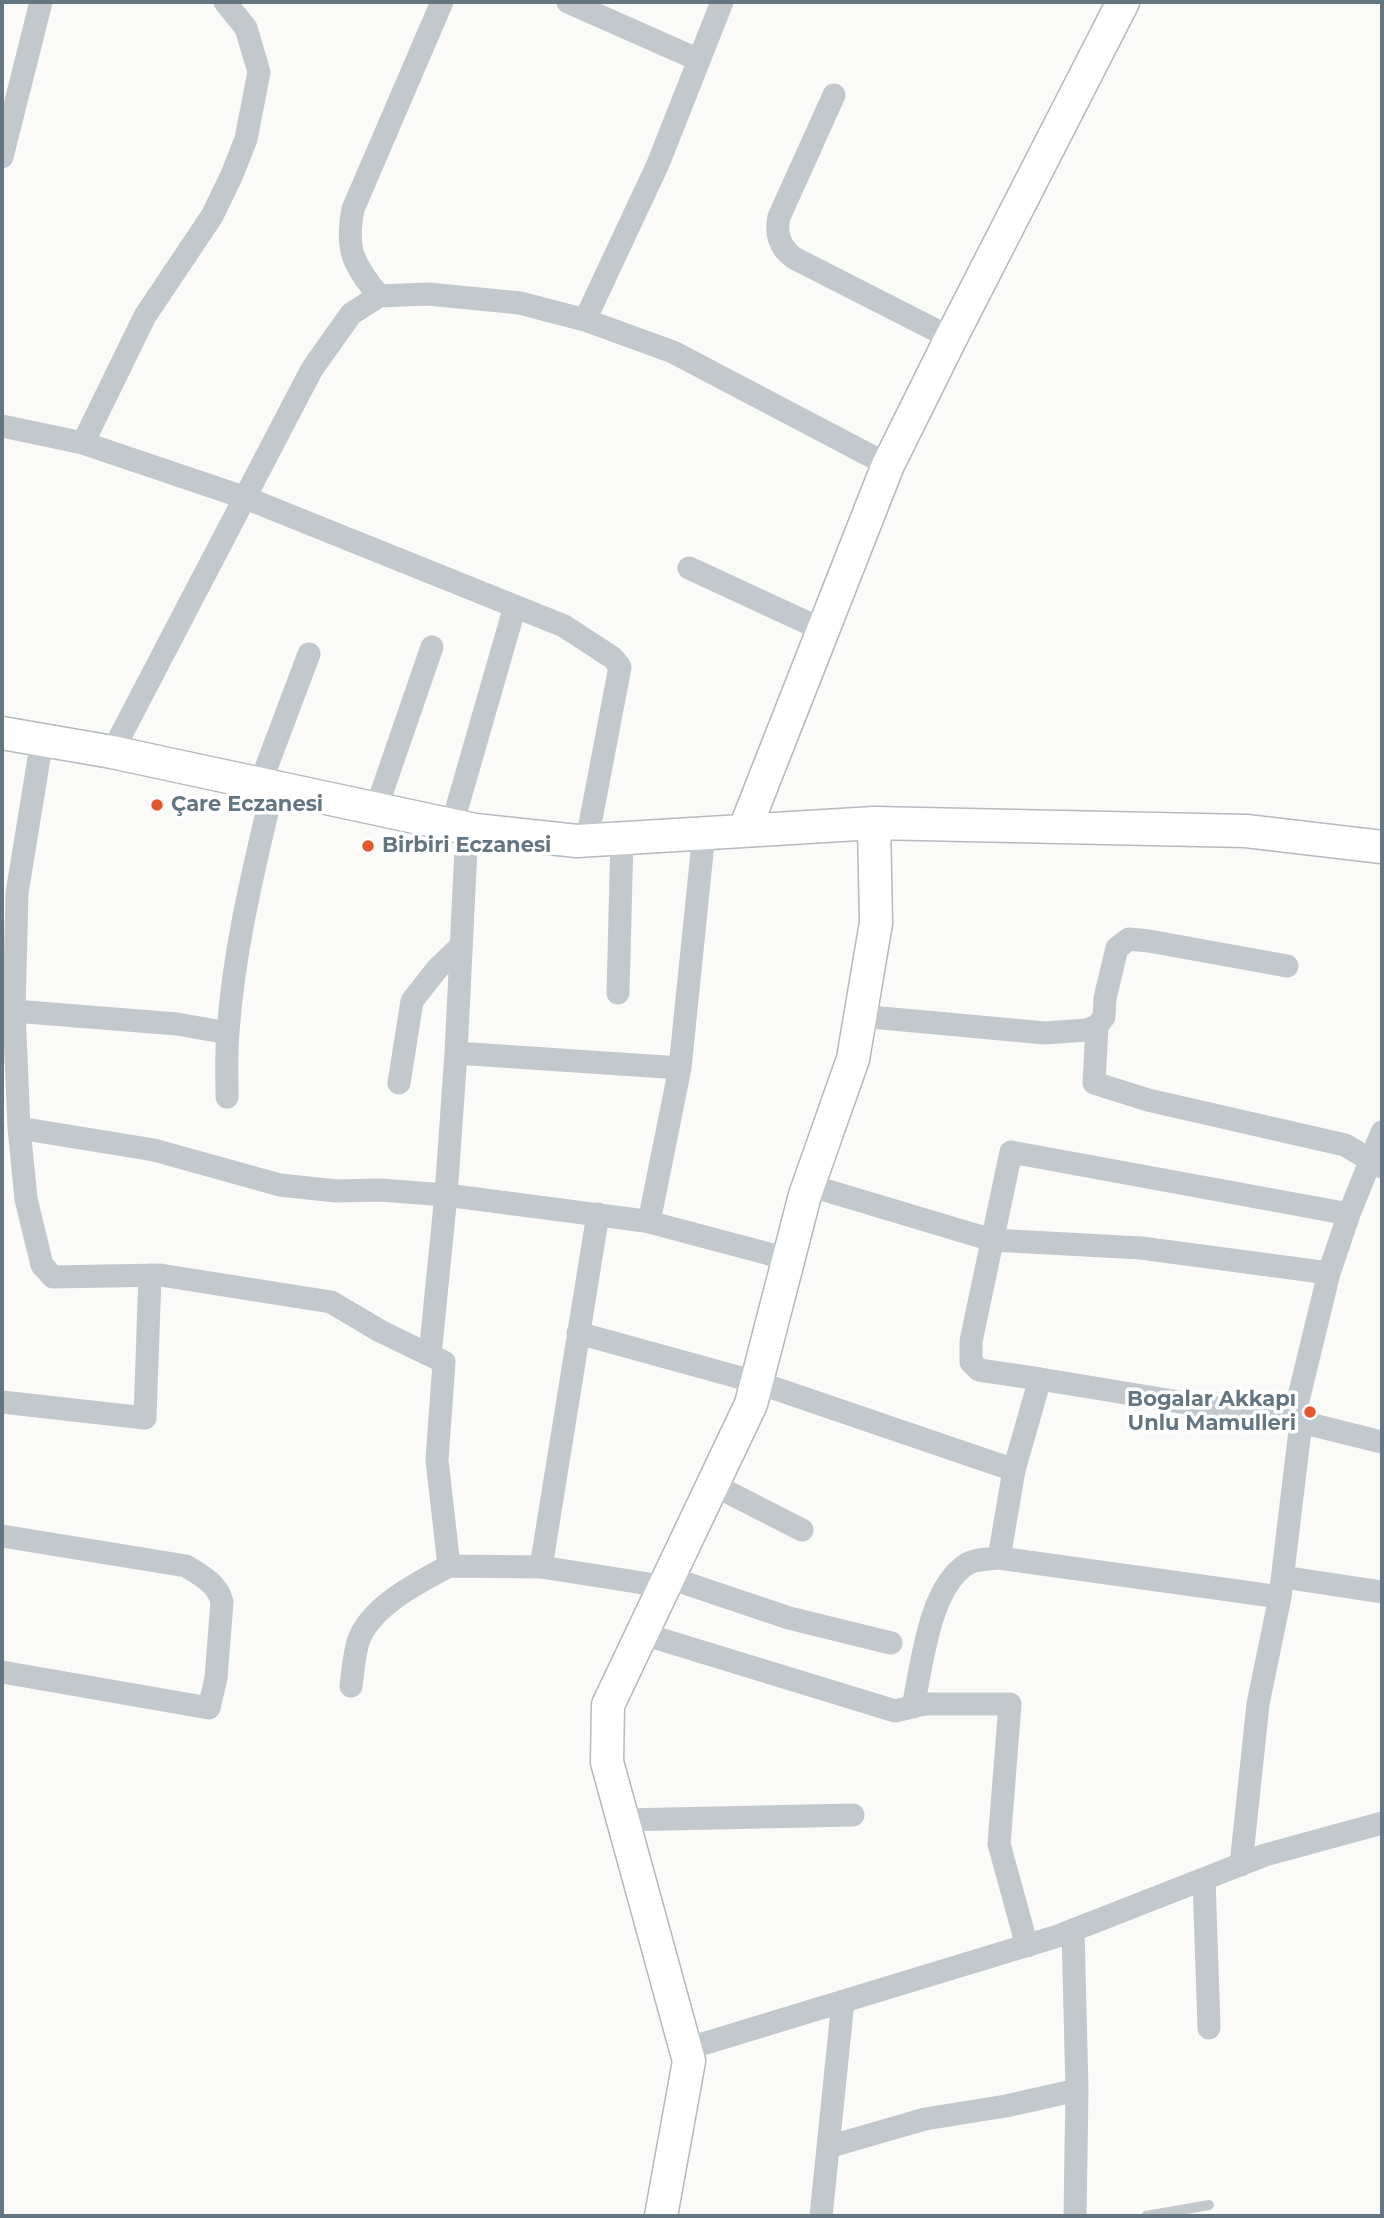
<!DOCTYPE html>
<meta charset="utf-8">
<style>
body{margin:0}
#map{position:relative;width:1384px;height:2218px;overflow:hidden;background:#fafaf8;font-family:Montserrat,sans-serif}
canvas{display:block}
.frame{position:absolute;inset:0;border:4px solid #657683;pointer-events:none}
</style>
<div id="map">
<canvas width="1384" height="2218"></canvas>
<div class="frame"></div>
</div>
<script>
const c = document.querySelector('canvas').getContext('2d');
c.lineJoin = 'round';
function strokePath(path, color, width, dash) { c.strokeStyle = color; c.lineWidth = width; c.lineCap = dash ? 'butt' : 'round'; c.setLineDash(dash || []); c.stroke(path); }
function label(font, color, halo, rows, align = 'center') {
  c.font = font + ' Montserrat,sans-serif'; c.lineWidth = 7; c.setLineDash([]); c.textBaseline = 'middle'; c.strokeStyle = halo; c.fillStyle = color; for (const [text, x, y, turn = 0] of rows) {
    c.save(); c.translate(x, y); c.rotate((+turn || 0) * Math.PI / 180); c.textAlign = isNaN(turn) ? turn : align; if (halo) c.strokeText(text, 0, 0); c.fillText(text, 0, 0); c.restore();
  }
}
const lane = new Path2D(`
 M1146,2216l63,-11`);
const street = new Path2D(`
 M568,2l131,58
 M834,95l-55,122c-4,17 1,31 15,41l157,80
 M2,157l39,-155
 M379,296c-25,-31 -34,-45 -26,-87l89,-207
 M585,320l73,-156 64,-162
 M2,426l81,17 163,55 318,128 49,32 7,9 -33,173
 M83,443l62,-127 67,-100 19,-39 15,-38 13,-67 -13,-44 -21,-26
 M689,568l134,62
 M42,740l-25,153 -3,118 5,117 7,71 16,66 11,12 107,-2 171,27 49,29 64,31 -7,98 12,106c-31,17 -79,40 -91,76 -4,14 -5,29 -7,44
 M112,752l200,-383 39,-55 28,-18 49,-2 92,9 65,17 88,32 215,113
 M260,784l49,-130
 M376,809l56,-162
 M452,825l63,-219
 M618,993l4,-155
 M14,1011l163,13 51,9
 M860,1016l185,17 42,-3 10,-4 7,-9 1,-19 12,-50 12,-9 20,2 138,25
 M1097,1026l-3,57 54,17 197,45 37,22
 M456,1053l224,15 -31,154
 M680,1068l24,-235
 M399,1083l13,-82 25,-32 24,-23
 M227,1097c0,-22 -1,-44 1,-65 6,-84 26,-164 45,-245
 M19,1128l135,22 126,35 56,6 44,-1 66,5 199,26 143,38
 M808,1185l184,55 149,8 188,25
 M578,1333l178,49 258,88 -15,88c-10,1 -24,1 -32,6 -38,24 -45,101 -54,143
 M430,1355l16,-160 10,-142 11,-225
 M1040,1379l-61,-9 -8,-8v-21l40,-189 338,62
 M2,1402l143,16 5,-143
 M1293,1421l36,-148 20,-59 33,-82
 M1301,1422l81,20
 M1014,1470l26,-91 261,43 -21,175 -22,107 -17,161
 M712,1484l90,46
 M2,1536l184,30c15,9 32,18 36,36l-6,76 -7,30 -207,-36
 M999,1558l281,39
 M449,1566l92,1 121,19
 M541,1567l57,-353
 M667,1577l122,41 102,25
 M1283,1577l99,15
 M640,1633l255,78 29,-7h86l-11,140 28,102
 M623,1820l230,-5
 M1204,1879l5,149
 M1073,1930l4,160
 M686,2049l372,-113 207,-81 117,-32
 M828,2147l97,-28 81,-13 71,-16 -2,126
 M821,2216l22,-215`);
const secondary = new Path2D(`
 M2,733l110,19 363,78 102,11 297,-18 372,8 136,16
 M744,831l144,-366 63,-127 172,-336
 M661,2216l28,-155 -82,-299 1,-57 143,-301 54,-209 48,-136 23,-136 -2,-100`);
const markers = [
 [157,805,7,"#e4572e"],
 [368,846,7,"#e4572e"],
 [1310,1412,7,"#e4572e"]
];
const poiNames = [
 ["Çare Eczanesi",171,805],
 ["Birbiri Eczanesi",382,846],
 ["Bogalar Akkapı",1296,1400,"right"],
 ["Unlu Mamulleri",1296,1424,"right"]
];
strokePath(secondary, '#b3babf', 35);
strokePath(lane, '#c3c8cc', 10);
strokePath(street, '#c3c8cc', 23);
strokePath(secondary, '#fff', 32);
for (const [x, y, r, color] of markers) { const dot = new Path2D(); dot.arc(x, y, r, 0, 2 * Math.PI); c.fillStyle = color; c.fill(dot); strokePath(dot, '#fff', 2.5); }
label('bold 21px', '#657683', '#fff', poiNames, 'left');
</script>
